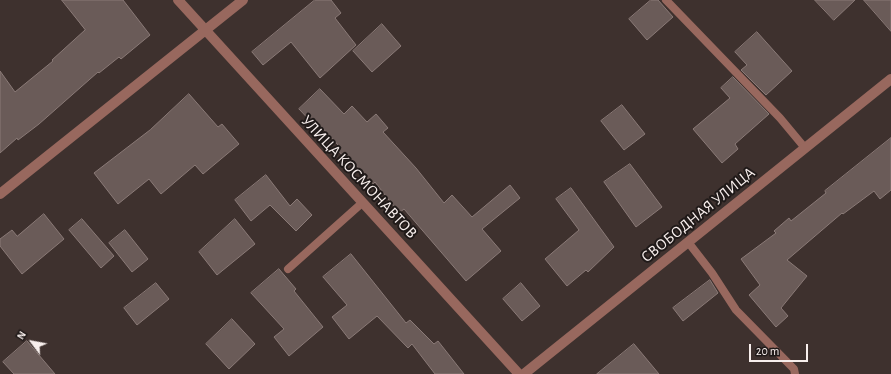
<!DOCTYPE html>
<meta charset="utf-8">
<style>
body{margin:0}
#map{position:relative;width:891px;height:374px;overflow:hidden;background:#3e312e;font-family:"Alegreya Sans",sans-serif}
canvas{display:block}
.north{position:absolute;left:12px;top:322px;width:40px;height:40px;-webkit-text-stroke:3px #201a19;paint-order:stroke;rotate:302deg;font-size:11px;font-weight:700;line-height:16px;text-align:center;color:#f8efed}
.north::after{content:'';display:block;margin:auto;width:14px;height:18px;background:#f8efed;clip-path:polygon(50% 0,100% 100%,50% 72%,0 100%)}
.scale{position:absolute;left:749px;top:344px;width:59px;height:18px;box-sizing:border-box;border:2px solid #f8efed;border-top:0;padding-left:5px;font-size:12px;line-height:14px;white-space:nowrap;color:#f8efed;-webkit-text-stroke:3px #201a19;paint-order:stroke}
</style>
<div id="map">
<canvas width="891" height="374"></canvas>
<div class="north">N</div>
<div class="scale">20 m</div>
</div>
<script>
const c = document.querySelector('canvas').getContext('2d');
c.lineJoin = 'round';
function paint(path, color) { c.fillStyle = color; c.fill(path, 'evenodd'); }
function strokePath(path, color, width, dash) { c.strokeStyle = color; c.lineWidth = width; c.lineCap = dash ? 'butt' : 'round'; c.setLineDash(dash || []); c.stroke(path); }
function label(font, color, halo, rows, align = 'center') {
  c.font = font + ' "Alegreya Sans",sans-serif'; c.lineWidth = 4; c.setLineDash([]); c.textBaseline = 'middle'; c.strokeStyle = halo; c.fillStyle = color; for (const [text, x, y, turn = 0] of rows) {
    c.save(); c.translate(x, y); c.rotate((+turn || 0) * Math.PI / 180); c.textAlign = isNaN(turn) ? turn : align; if (halo) c.strokeText(text, 0, 0); c.fillText(text, 0, 0); c.restore();
  }
}
const building = new Path2D(`
 M62,0h61l27,35 -29,24 -2,-2 -20,16 -1,-1 -59,52 -21,16 -1,-2 -17,15v-82l15,21 38,-31 -1,-1 33,-30z
 M315,0h16l10,13 -6,5 21,27 -36,33 -29,-36 -28,23 -11,-13z
 M651,0h7l15,17 -26,23 -18,-21z
 M815,0h40l-21,20z
 M864,0h27v31z
 M382,24l19,22 -29,26 -19,-21z
 M757,32l35,39 -26,24 -25,-25 6,-5 -12,-13z
 M733,77l36,37 -34,30 3,5 -16,14 -29,-34 37,-31 -9,-10z
 M320,89l24,25 8,-8 15,16 9,-8 12,14 -5,4 33,36 28,35 8,-8 20,22 38,-32 10,13 -38,31 19,22 -35,30 -62,-72 -5,4 -24,-31 -2,2 -22,-24 -3,2 -12,-14 3,-2 -21,-23 -3,3 -16,-17z
 M189,94l29,33 4,-3 17,20 -36,30 -8,-9 -34,29 -12,-15 -31,25 -24,-31 56,-43z
 M622,105l23,29 -21,16 -23,-29z
 M891,138v52l-11,9 -6,-8 -31,23 -1,-1 -55,47 20,16 -26,32 7,8 -12,11 -27,-32 11,-10 -19,-26 35,-26 -2,-2 15,-13 2,3 35,-28 -1,-2z
 M630,164l32,43 -26,20 -32,-45z
 M266,175l24,31 7,-7 15,16 -16,16 -26,-26 -19,16 -16,-21z
 M571,188l43,59 -26,25 -2,-2 -19,16 -22,-27 34,-29 -23,-31z
 M44,214l20,25 -42,35 -22,-28v-7l12,-9 5,6z
 M82,219l32,37 -13,12 -32,-38z
 M235,219l20,25 -38,31 -18,-23z
 M125,230l23,29 -16,13 -23,-29z
 M351,254l55,69 4,-3 24,24 4,-3 26,33h-29l-23,-30 -4,4 -31,-32 -28,23 -17,-22 15,-12 -24,-28z
 M279,269l17,20 -2,2 29,36 -34,29 -15,-19 10,-8 -33,-36z
 M710,280l8,13 -35,28 -10,-13z
 M156,283l13,16 -32,26 -13,-17z
 M521,283l19,23 -18,15 -19,-22z
 M232,319l23,25 -26,25 -23,-25z
 M27,341l28,33h-41l-11,-12z
 M634,344l25,30h-62z`);
const lane = new Path2D(`
 M666,0l114,118 25,30
 M688,242l24,31 24,37 58,59 1,5
 M288,269l74,-66`);
const street = new Path2D(`
 M178,0l341,374
 M0,194l243,-194
 M524,374l367,-295`);
const streetNames = [
 ["УЛИЦА КОСМОНАВТОВ",359,177,47],
 ["СВОБОДНАЯ УЛИЦА",698,215,-39]
];
paint(building, '#6a5b58');
strokePath(building, '#8a7a77', 1);
strokePath(lane, '#98685e', 8);
strokePath(street, '#98685e', 10);
label('16px', '#f8efed', '#201a19', streetNames);
</script>
